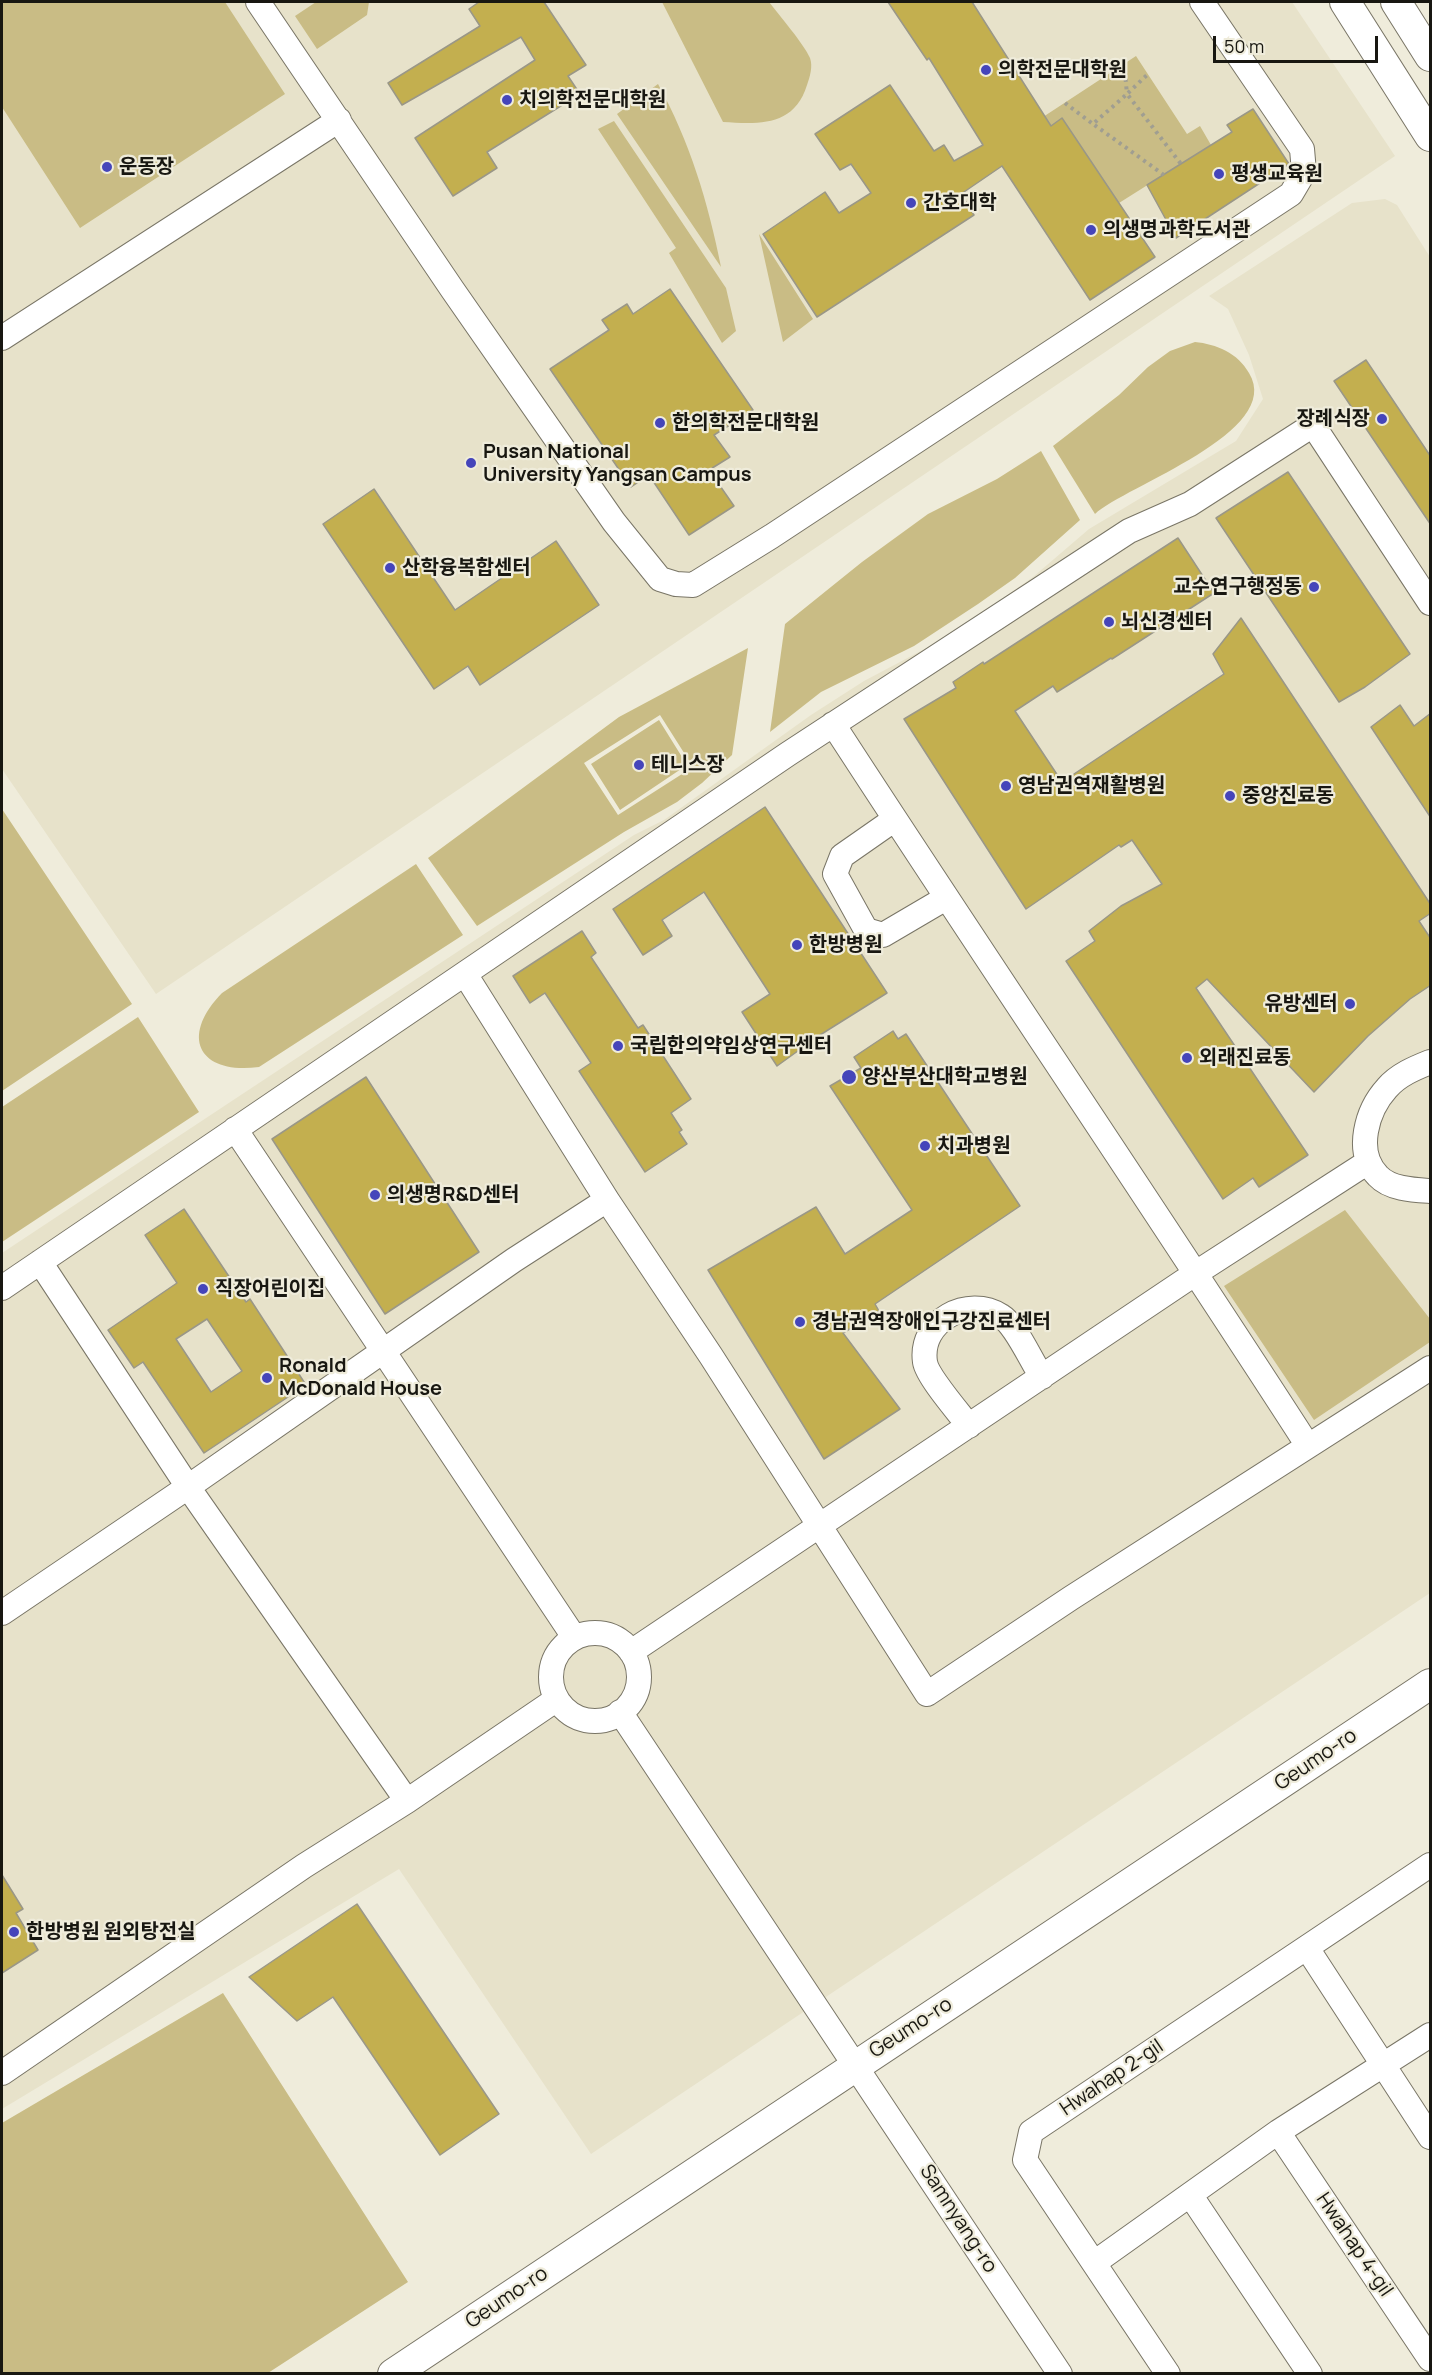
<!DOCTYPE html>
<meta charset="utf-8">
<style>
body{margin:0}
#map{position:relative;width:1432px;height:2375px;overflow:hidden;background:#efecdb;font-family:Manrope,sans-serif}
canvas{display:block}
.frame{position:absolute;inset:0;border:3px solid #181711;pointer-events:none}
.scale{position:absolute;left:1213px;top:36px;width:165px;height:27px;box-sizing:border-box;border:3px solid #181711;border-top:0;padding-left:8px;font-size:18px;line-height:21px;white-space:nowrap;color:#181711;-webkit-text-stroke:4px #efecdb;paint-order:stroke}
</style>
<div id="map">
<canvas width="1432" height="2375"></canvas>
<div class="frame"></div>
<div class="scale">50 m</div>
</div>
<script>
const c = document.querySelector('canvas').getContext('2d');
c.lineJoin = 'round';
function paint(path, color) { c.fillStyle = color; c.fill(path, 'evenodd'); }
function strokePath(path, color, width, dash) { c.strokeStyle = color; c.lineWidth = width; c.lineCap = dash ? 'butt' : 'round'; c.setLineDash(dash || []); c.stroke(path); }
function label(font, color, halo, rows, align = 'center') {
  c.font = font + ' Manrope,"Noto Sans KR",sans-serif'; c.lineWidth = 4.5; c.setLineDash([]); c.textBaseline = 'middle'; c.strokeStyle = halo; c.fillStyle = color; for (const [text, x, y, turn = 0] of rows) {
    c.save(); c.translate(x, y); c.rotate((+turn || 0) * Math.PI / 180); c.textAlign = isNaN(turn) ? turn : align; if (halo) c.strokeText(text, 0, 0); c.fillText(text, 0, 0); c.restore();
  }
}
const built = new Path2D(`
 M2,2h1290l103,154 -1239,838 -154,-225z
 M1385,199l12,6 33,52v1336l-839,561 -192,-285 -397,240v-856l632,-418 30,-15 147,-105 53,-34 87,-46 82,-58 56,-48 147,-88 27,-42 -14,-44 -21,-46 -19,-13 143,-93z`);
const green = new Path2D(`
 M2,2h223l60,92 -205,134 -78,-121z
 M316,2h53l-2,13 -50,34 -22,-33z
 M662,2h107c10,13 35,42 41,56 3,8 0,19 -3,27 -13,42 -48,39 -84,37z
 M1136,56l51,78 13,-8 11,19 -92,58 -57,-84 -13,9 -6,-11z
 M658,84c32,58 50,118 63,183l-104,-153z
 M614,121l112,167 10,43 -14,12 -53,-90 7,-5 -78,-119z
 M759,234l54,85 -30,23z
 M1195,342c21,2 43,11 54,31 36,59 -124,113 -154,141l-42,-68 66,-51 29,-28 22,-16z
 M1041,451l39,69 -65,58 -37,26 -64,42 -93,46 -51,40 15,-108 77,-62 66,-48 69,-35z
 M748,648l-16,107 -30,28 -25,19 -53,30 -147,94 -49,-68 191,-141zM660,715l33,52 -75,48 -34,-52z
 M659,720l28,45 -67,45 -29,-46z
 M2,809l130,195 -130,87z
 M416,864l47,71 -204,132c-60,8 -80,-30 -37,-74z
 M138,1017l61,95 -197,130v-135z
 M1345,1210l85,109v23l-116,78 -90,-134z
 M223,1993l185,289 -140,91h-266v-250z`);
const building = new Path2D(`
 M479,2h65l42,63 -18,11 12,18 -93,58 10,16 -44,28 -38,-58 120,-78 -14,-23 -119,68 -14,-22 92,-57 -11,-17z
 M888,2h84l79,124 11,-8 93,139 -65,43 -88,-134 -41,28 13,21 -157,102 -54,-83 62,-42 14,21 32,-20 -20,-29 -11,6 -25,-36 75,-49 44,66 10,-6 10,16 29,-16 -54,-87 -2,2z
 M1253,109l36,55 -113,74 -29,-53 85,-53 -5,-7z
 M670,289l83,121 -39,25 16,22 -21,13 25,36 -45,29 -40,-60 -18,12 -81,-118 59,-39 -7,-10 25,-16 6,10z
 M1366,360l65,97v68l-97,-144z
 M1288,472l122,182 -45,33 -26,15 -123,-184z
 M374,489l81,121 101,-69 43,64 -119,80 -12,-19 -34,23 -111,-165z
 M1178,538l36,55 -102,66 -1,-1 -54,34 -4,-6 -38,25 47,71 162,-108 -11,-20 28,-36 190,287v8l-12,8 12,18v46l-21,14 -42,37 -54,56 -107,-113 -11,9 112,167 -49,32 -6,-9 -30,21 -157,-238 29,-20 -6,-10 32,-25 41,-22 -30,-44 -11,7 -2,-2 -93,64 -122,-190 52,-31 -3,-6 30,-20 1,2z
 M1400,705l14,21 17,-13v105l-60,-91z
 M765,807l122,186 -67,42 -43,31 -35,-54 28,-18 -66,-102 -42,28 10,16 -29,19 -30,-46z
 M582,931l14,22 -5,4 47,71 5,-3 48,74 -20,14 11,17 -3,2 8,12 -42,28 -66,-101 12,-8 -46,-70 -15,10 -17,-27z
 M893,1031l5,8 8,-5 114,172 -145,98 4,7 -36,22 57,76 -76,50 -116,-189 108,-63 29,47 67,-44 -82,-124 31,-18 -7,-11z
 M366,1077l113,175 -94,62 -113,-175z
 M184,1209l62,93 4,-3 56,86 -102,68 -61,-91 -9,6 -26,-38 69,-47 -32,-48zM207,1319l35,52 -31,21 -35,-53z
 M2,1875l21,34 -7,4 22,37 -36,23z
 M357,1904l142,210 -59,41 -107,-158 -36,24 -48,-44z`);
const path = new Path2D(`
 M1124,64l3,30
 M1128,93l20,-19
 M1065,103l28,21
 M1164,175l-71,-51 34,-30 54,70`);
const minor = new Path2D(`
 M258,2l194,287 162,233 46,57 16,5 17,1 79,-49 519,-342 13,-22 -2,-23 -100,-147
 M2,338l337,-218
 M833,724c157,242 319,480 475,722
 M895,819l-53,37 -7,18 31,56 17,5 63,-37
 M465,974l142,226 104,156 216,338 144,-96 359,-230
 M1430,1062c-15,6 -32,13 -43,26 -20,22 -33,64 -9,88 12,13 36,14 52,15
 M235,1129l339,508
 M40,1262l148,225 219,314
 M2,1288l786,-534 341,-223 61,-27 123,-79 117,178
 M969,1426c-10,-13 -42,-50 -44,-64 -6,-41 43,-67 76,-46 15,9 30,45 41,61
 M2,1613l186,-126 326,-227 93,-60
 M551 1677a44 44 0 1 1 88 0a44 44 0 1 1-88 0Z
 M631,1652l565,-379 172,-111
 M620,1712l440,662
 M1307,1948l123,189
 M2,2073l302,-207 103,-65 150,-102
 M1278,2132l152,227
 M1191,2196l119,178
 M1094,2263l184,-131 152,-97
 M1168,2374l-143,-214 6,-28 399,-267`);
const major = new Path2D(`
 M1345,2l85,134
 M1396,2l34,54
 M393,2374l1037,-690`);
const markers = [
 [986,70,6,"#4545ba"],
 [507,100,6,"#4545ba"],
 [107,167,6,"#4545ba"],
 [1219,174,6,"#4545ba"],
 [911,203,6,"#4545ba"],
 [1091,230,6,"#4545ba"],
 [1382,419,6,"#4545ba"],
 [660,423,6,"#4545ba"],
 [471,463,6,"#4545ba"],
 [390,568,6,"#4545ba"],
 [1314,587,6,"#4545ba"],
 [1109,622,6,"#4545ba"],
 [639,765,6,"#4545ba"],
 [1006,786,6,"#4545ba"],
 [1230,796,6,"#4545ba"],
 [797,945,6,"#4545ba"],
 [1350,1004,6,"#4545ba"],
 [618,1046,6,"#4545ba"],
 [1187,1058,6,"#4545ba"],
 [849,1077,8,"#4545ba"],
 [925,1146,6,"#4545ba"],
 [375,1195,6,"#4545ba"],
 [203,1289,6,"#4545ba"],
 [800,1322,6,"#4545ba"],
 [267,1378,6,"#4545ba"],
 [14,1932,6,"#4545ba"]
];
const poiNames = [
 ["의학전문대학원",998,70],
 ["치의학전문대학원",519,100],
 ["운동장",119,167],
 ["평생교육원",1231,174],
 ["간호대학",923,203],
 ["의생명과학도서관",1103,230],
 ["장례식장",1370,419,"right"],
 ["한의학전문대학원",672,423],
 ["Pusan National",483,452],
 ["University Yangsan Campus",483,475],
 ["산학융복합센터",402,568],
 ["교수연구행정동",1302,587,"right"],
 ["뇌신경센터",1121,622],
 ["테니스장",651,765],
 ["영남권역재활병원",1018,786],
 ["중앙진료동",1242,796],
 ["한방병원",809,945],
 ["유방센터",1338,1004,"right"],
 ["국립한의약임상연구센터",630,1046],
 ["외래진료동",1199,1058],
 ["양산부산대학교병원",862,1077],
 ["치과병원",937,1146],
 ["의생명R&D센터",387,1195],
 ["직장어린이집",215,1289],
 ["경남권역장애인구강진료센터",812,1322],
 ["Ronald",279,1366],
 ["McDonald House",279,1389],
 ["한방병원 원외탕전실",26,1932]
];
const streetNames = [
 ["Geumo-ro",1316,1760,-34],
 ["Geumo-ro",911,2028,-33],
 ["Hwahap 2-gil",1112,2078,-34],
 ["Samnyang-ro",958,2219,57],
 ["Hwahap 4-gil",1354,2245,56],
 ["Geumo-ro",507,2298,-34]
];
paint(built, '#e7e2ca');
paint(green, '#c9bc85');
paint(building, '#c3af4f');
strokePath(building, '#9a9787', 1.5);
strokePath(minor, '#797566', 26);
strokePath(major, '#797566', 32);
strokePath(path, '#a09e91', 4, [3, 4.5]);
strokePath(minor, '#fff', 24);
strokePath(major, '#fff', 30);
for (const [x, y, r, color] of markers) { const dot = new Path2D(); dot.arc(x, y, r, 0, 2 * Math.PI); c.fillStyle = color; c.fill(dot); strokePath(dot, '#efecdb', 2); }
label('bold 20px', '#181711', '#efecdb', poiNames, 'left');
label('20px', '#181711', '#efecdb', streetNames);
</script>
